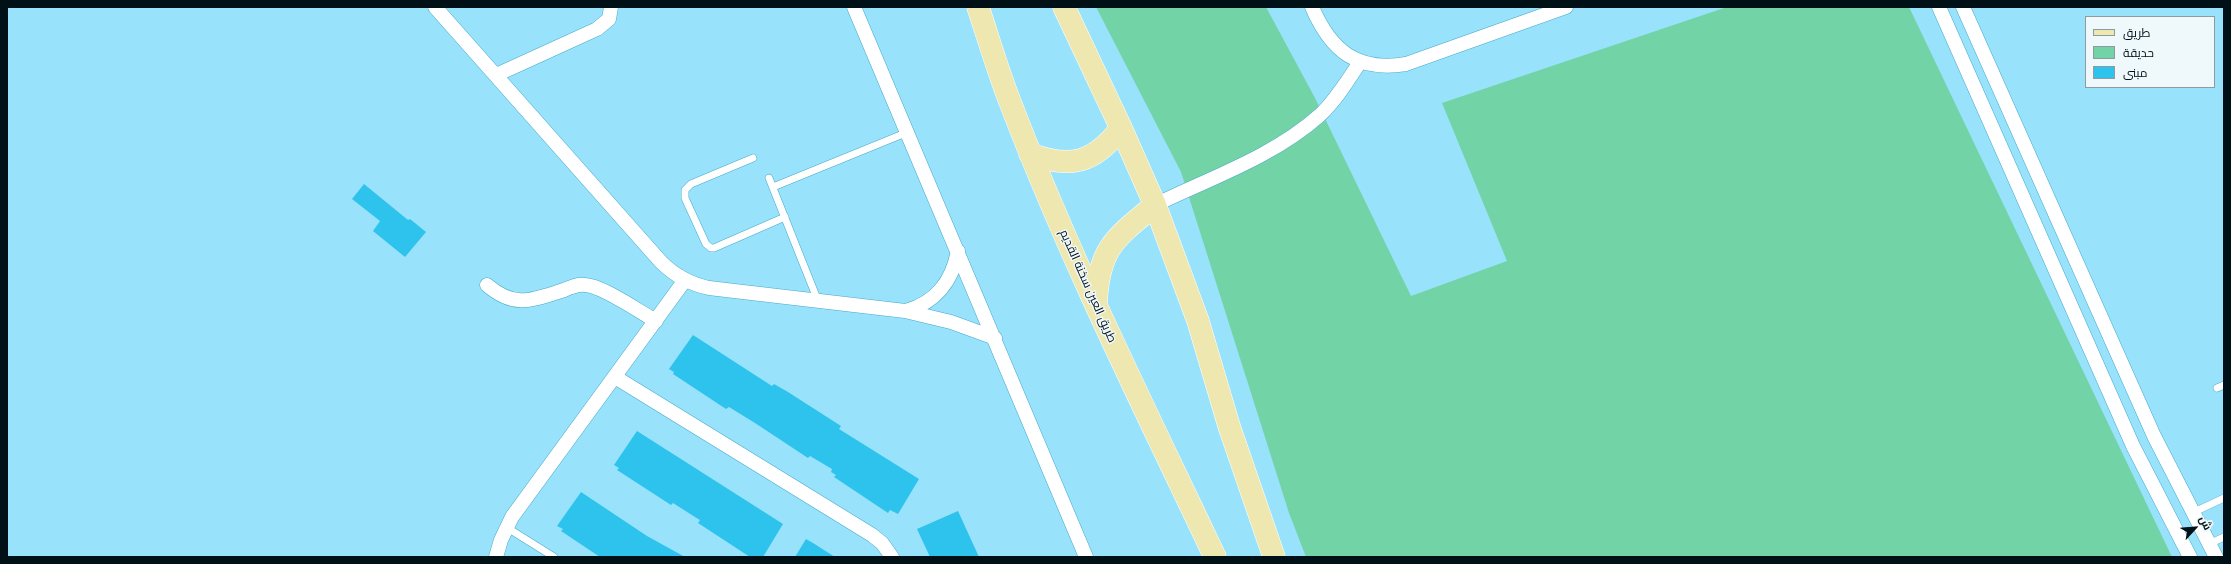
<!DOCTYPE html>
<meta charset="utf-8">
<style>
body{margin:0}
#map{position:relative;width:2231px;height:564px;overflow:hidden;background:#98e2fc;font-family:Mulish,Cairo,sans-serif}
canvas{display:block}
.frame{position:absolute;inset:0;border:8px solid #001017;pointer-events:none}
.legend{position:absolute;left:2085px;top:16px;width:130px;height:72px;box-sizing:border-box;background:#eff8fb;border:1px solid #8f9ba0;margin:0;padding:5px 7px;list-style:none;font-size:12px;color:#001017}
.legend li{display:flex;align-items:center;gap:8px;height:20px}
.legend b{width:20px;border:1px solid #8f9ba0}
.north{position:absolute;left:2175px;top:508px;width:40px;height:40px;-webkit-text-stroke:3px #eff8fb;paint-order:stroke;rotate:64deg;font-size:11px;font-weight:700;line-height:16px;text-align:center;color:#001017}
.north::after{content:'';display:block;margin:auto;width:14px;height:18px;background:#001017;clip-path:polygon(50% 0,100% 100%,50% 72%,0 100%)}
</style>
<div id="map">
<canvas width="2231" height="564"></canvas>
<div class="frame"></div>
<ul class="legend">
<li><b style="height:5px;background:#eee7b0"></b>طريق</li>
<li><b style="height:11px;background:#72d4a6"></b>حديقة</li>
<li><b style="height:11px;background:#2ec3ec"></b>مبنى</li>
</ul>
<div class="north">ش</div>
</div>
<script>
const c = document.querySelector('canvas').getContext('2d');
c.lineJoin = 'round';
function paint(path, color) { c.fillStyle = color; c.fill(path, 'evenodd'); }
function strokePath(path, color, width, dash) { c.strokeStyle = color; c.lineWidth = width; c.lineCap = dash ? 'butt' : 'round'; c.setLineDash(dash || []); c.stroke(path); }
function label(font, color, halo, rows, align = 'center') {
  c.font = font + ' Mulish,Cairo,sans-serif'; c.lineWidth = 3; c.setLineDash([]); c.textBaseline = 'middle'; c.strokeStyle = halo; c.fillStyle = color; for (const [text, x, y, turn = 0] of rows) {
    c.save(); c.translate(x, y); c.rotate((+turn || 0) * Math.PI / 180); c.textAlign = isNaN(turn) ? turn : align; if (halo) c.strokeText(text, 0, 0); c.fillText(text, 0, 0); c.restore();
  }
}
const green = new Path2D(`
 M1096,7h170l49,91 96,198 96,-35 -65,-158 285,-96h182l263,550h-866l-17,-44 -108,-341z`);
const building = new Path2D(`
 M364,184l44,36 2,-1 16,13 -21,25 -32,-26 7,-10 -28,-22z
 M693,335l79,51 2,-2 14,8 53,34 -2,3 80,50 -21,35 -8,-4 -2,3 -54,-36 2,-2 -5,-3 1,-3 -22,-13 -2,2 -53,-35 -26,-16 -3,2 -53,-35 1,-2 -5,-3z
 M637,431l146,93 -20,33h-13l-52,-34 2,-3 -5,-3 -22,-14 -2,2 -54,-35 2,-2 -5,-3z
 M581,492l66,44 38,21h-85l-39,-26 2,-2 -6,-3z
 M958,511l21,46h-49l-13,-28z
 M806,539l7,4 22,14h-40z`);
const service = new Path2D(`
 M753,158l-62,26 -6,6v8l21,46 5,4h3l71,-31
 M769,178l49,123
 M773,187l135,-55
 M2217,388l7,-3
 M2192,513l32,-15
 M506,527l48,30
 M2209,544l15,-7`);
const minor = new Path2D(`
 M435,7l226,255c14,14 29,22 48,26l196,23 46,11 44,16
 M854,7l232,550
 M1312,7c19,44 45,65 94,57l160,-57
 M1939,7l194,439 57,111
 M1963,7l191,429 62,121
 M496,75l101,-46 12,-10 2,-12
 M1155,205c55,-27 118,-48 165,-90 16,-15 28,-35 40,-53
 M487,285c28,24 45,15 77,5 7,-3 14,-6 21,-5 16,0 55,27 71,36
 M906,311c30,-9 46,-29 52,-60
 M615,377l257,158 10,8 10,14
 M496,557l5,-17 11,-23 173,-237`);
const primary = new Path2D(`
 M978,7c11,33 21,68 34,100 59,154 133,302 203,450
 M1064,7l57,121 34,77 43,116 31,105 45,131
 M1030,154c41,15 64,9 91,-26
 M1096,303c3,-55 18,-64 59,-98`);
const streetNames = [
 ["طريق العين سخنة القديم",1088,286,66]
];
paint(green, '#72d4a6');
paint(building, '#2ec3ec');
strokePath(service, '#46aac9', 8);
strokePath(minor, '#46aac9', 15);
strokePath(primary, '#fff', 23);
strokePath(service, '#fff', 7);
strokePath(minor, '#fff', 14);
strokePath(primary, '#eee7b0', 22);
label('12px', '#001017', '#eff8fb', streetNames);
</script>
